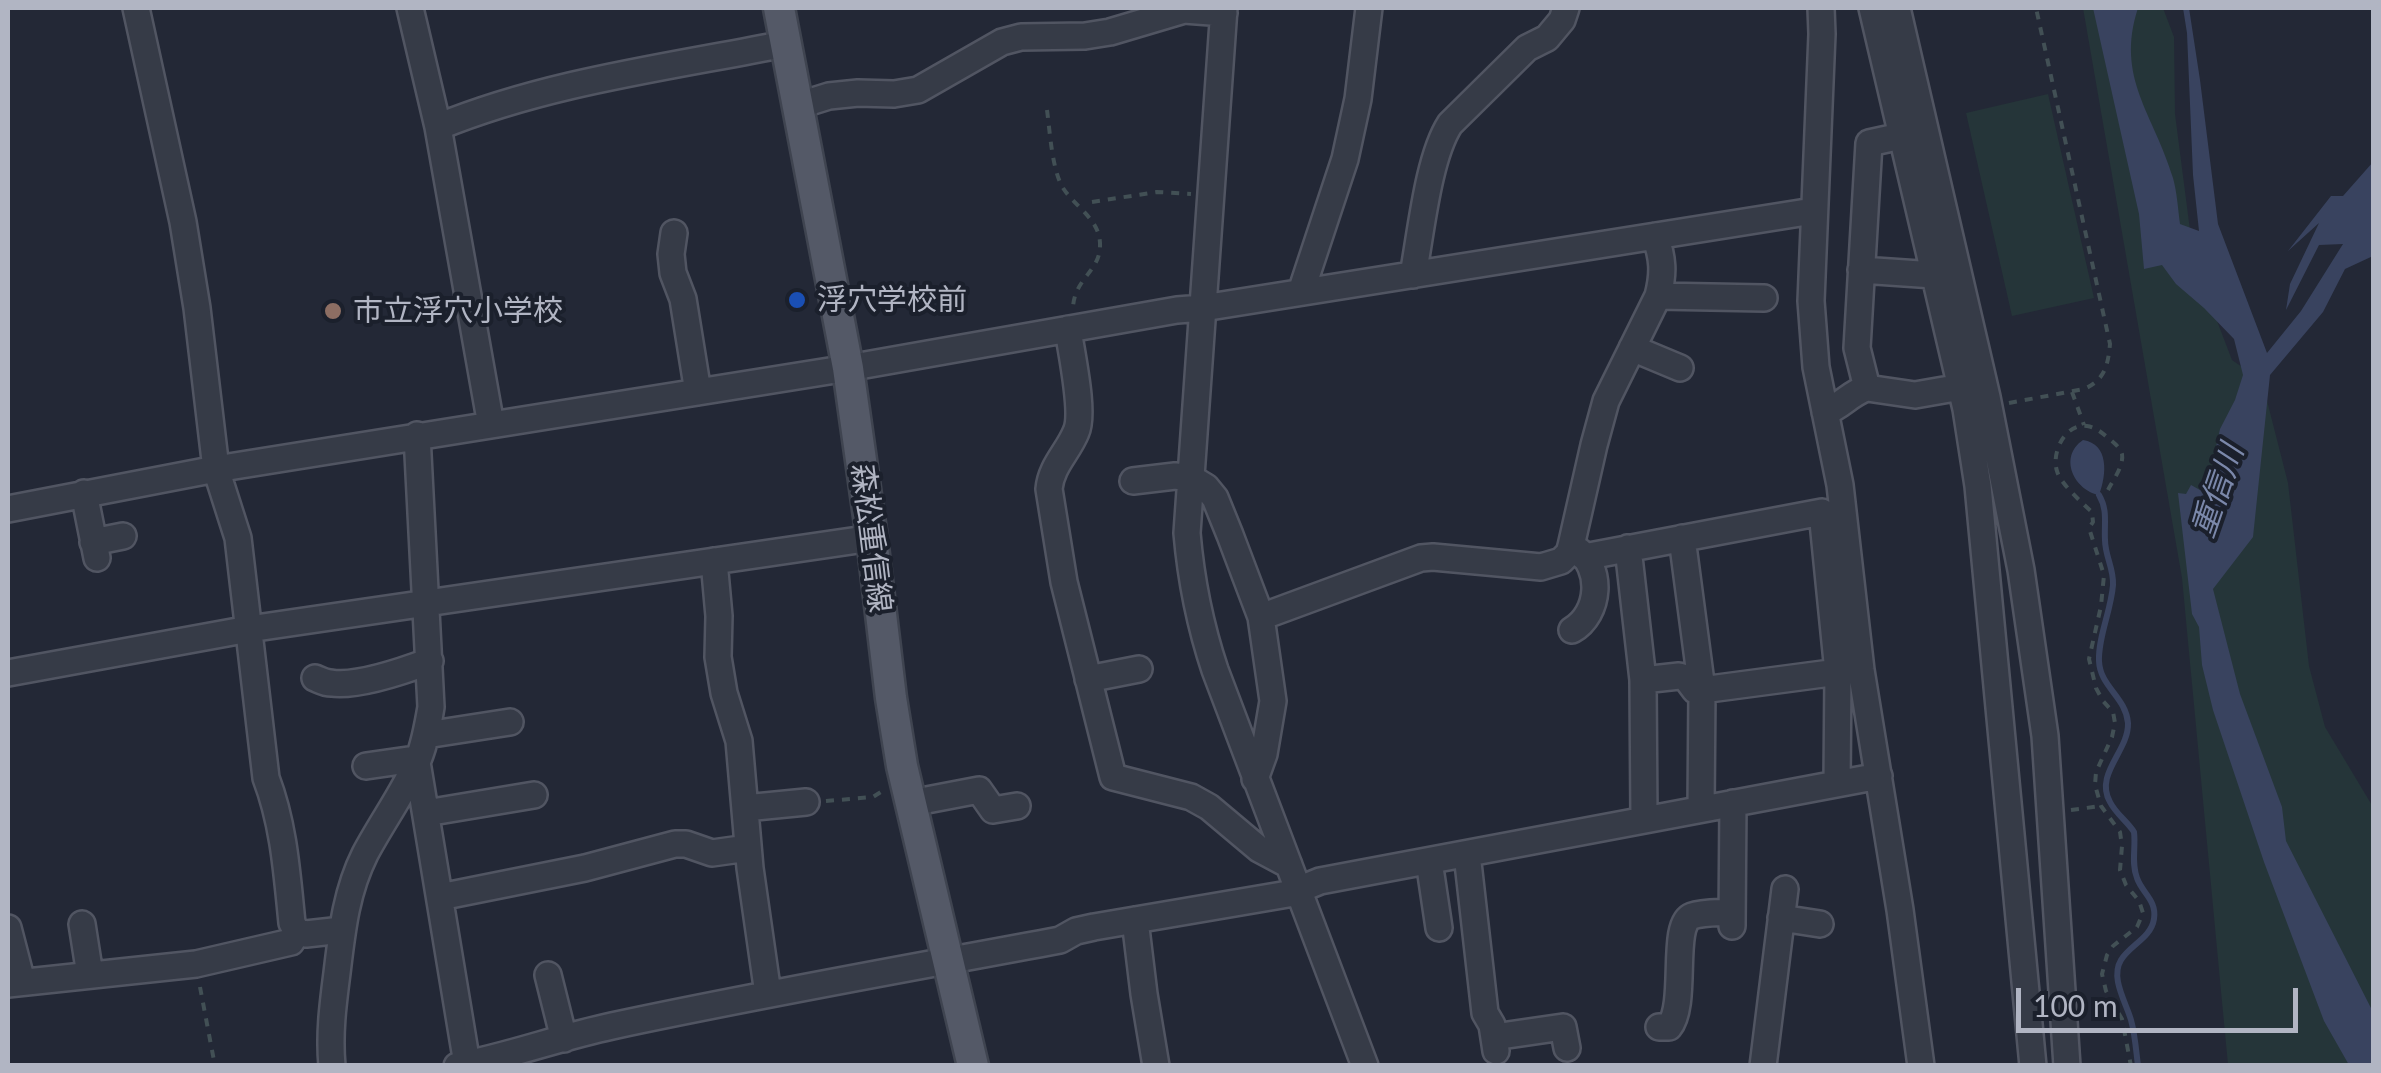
<!DOCTYPE html>
<meta charset="utf-8">
<style>
body{margin:0}
#map{position:relative;width:2381px;height:1073px;overflow:hidden;background:#232836;font-family:Lato,sans-serif}
canvas{display:block}
.frame{position:absolute;inset:0;border:10px solid #b1b5c3;pointer-events:none}
.scale{position:absolute;left:2016px;top:988px;width:282px;height:45px;box-sizing:border-box;border:5px solid #b1b5c3;border-top:0;padding-left:12px;font-size:30px;line-height:35px;white-space:nowrap;color:#b1b5c3;-webkit-text-stroke:8px #1b202c;paint-order:stroke}
</style>
<div id="map">
<canvas width="2381" height="1073"></canvas>
<div class="frame"></div>
<div class="scale">100 m</div>
</div>
<script>
const c = document.querySelector('canvas').getContext('2d');
c.lineJoin = 'round';
function paint(path, color) { c.fillStyle = color; c.fill(path, 'evenodd'); }
function strokePath(path, color, width, dash) { c.strokeStyle = color; c.lineWidth = width; c.lineCap = dash ? 'butt' : 'round'; c.setLineDash(dash || []); c.stroke(path); }
function label(font, color, halo, rows, align = 'center') {
  c.font = font + ' Lato,"Noto Sans JP",sans-serif'; c.lineWidth = 8; c.setLineDash([]); c.textBaseline = 'middle'; c.strokeStyle = halo; c.fillStyle = color; for (const [text, x, y, turn = 0] of rows) {
    c.save(); c.translate(x, y); c.rotate((+turn || 0) * Math.PI / 180); c.textAlign = isNaN(turn) ? turn : align; if (halo) c.strokeText(text, 0, 0); c.fillText(text, 0, 0); c.restore();
  }
}
const green = new Path2D(`
 M2083,8h80l11,29 1,77 19,147 38,99 30,21 26,102 21,183 16,61 48,80v258h-145l-46,-487z
 M2048,94l46,204 -82,18 -46,-203z`);
const water = new Path2D(`
 M2093,8h45c-23,70 16,106 35,170 4,14 5,31 7,46l19,7 -6,-56 -6,-142 -4,-25h6l11,72 18,144 49,129 34,-42 42,-67 -24,1 -33,65 4,-26 29,-61 -31,28 43,-55h12l30,-34v94l-28,13 -22,43 -53,63 -17,162 -40,52 27,105 42,113 4,34 87,171v53h-24l-25,-44 -60,-159 -51,-152 -11,-45 -3,-38 -7,-13 -14,-121 8,1 5,-9 9,5 9,-11 11,-50 15,-29 8,-25 -9,-36 -30,-31 -28,-24 -14,-19 -18,4 -5,-55z
 M2083,440c26,4 24,34 16,55 -25,-5 -41,-38 -16,-55z`);
const stream = new Path2D(`
 M2099,495c9,15 5,29 6,45 0,16 9,29 8,45 -2,26 -15,52 -14,76 1,26 27,36 29,62 1,28 -34,51 -18,79 6,12 17,19 24,30 2,15 -3,31 3,46 5,15 20,22 17,41 -3,19 -24,26 -33,41 -11,18 5,42 10,60 4,14 5,30 7,46`);
const path = new Path2D(`
 M1047,110c3,22 5,60 16,78 13,20 38,32 37,58 0,25 -26,33 -27,62
 M1092,202l65,-10 34,2
 M2072,392l12,33
 M2009,403l75,-14c21,-9 24,-24 26,-45l-74,-336
 M2108,490c5,-10 16,-24 14,-36 -2,-7 -9,-12 -15,-17 -6,-5 -12,-10 -20,-11 -22,-3 -36,27 -30,45 3,12 25,32 35,41l1,10 -4,6 15,47 -3,31 -12,53 7,29 7,13 10,11 2,11 -3,14 -16,35 -1,13 6,21 19,26 2,14 -2,24 6,15 13,16 4,12 -6,14 -24,19 -6,9 -5,19 4,17 16,28 9,47
 M826,801l47,-4 11,-7
 M2071,810l30,-4
 M200,987l15,79`);
const minor = new Path2D(`
 M136,8l47,214 14,86 19,161 22,69 28,240c18,47 21,96 26,145l5,9 9,2 36,-4
 M410,8l28,119 53,298
 M1224,8l-37,525c4,47 13,92 28,137l150,396
 M1821,8l1,26 -11,267 5,66 24,118 21,185 39,240 21,156
 M1872,8l94,401 12,77 55,580
 M1897,8l90,389 34,173 24,166 22,330
 M797,106l32,-10 29,-3 36,1 24,-4 84,-48 19,-5 64,-1 25,-4 74,-22 40,3
 M438,127c110,-45 231,-60 347,-83
 M674,233l-3,21 2,19 10,26 15,93
 M1861,270l73,5
 M1413,275c8,-42 15,-117 37,-151l77,-76 20,-10 15,-18 4,-12
 M1301,292l44,-133 13,-60 11,-91
 M1658,296l106,2
 M1068,329c3,23 17,84 8,103 -8,20 -25,34 -27,57l15,93 49,195 78,20 18,10 50,42 30,16
 M1632,348l48,20
 M1867,388l48,7 46,-8
 M1825,412c16,-5 25,-19 42,-24l-10,-40 12,-205 32,-7
 M1133,481l42,-5 16,2 15,9 9,11 15,37 31,82 12,84 -9,53 -9,25
 M84,493l13,65
 M8,509l208,-40 632,-101 329,-58 26,-2 610,-97
 M1682,538l20,152
 M93,542l30,-6
 M1628,548l15,132 1,140
 M1584,557l238,-45 16,160 -1,111
 M714,561l5,55 -1,41 6,36 15,48 11,127 18,126
 M1261,617l160,-59 12,-1 108,10 20,-6 8,-8 2,-7 23,-101 12,-44 52,-105c6,-23 5,-38 -3,-60
 M1572,630c28,-16 32,-63 3,-82
 M8,673l241,-44 623,-91
 M315,678c5,2 10,5 16,5 26,4 75,-13 99,-22
 M1088,679l51,-10
 M1643,680l36,-4 7,2 9,12h7
 M426,735l84,-13
 M366,766l42,-6 9,2 50,302
 M911,803l68,-13 14,20 24,-4
 M745,808l61,-6
 M1701,809l1,-119 136,-18
 M426,813l108,-18
 M1467,854l18,159 7,12 4,26
 M1429,861l10,67
 M440,897l145,-29 90,-24h11l26,9 36,-5
 M1781,918l39,6
 M1135,920l9,74 12,72
 M82,924l8,51
 M1732,926l1,-123
 M8,928l14,54
 M548,975l16,64
 M8,984l188,-20 95,-22 6,-10
 M1659,1027h10c19,-23 1,-103 23,-111 11,-4 28,-3 40,-4
 M1494,1037l69,-10 4,21
 M332,1066c-3,-32 1,-62 5,-93 5,-42 9,-81 28,-119 17,-32 39,-62 53,-94 7,-17 10,-35 13,-53l-14,-272
 M457,1066c53,-10 103,-29 155,-40 149,-32 298,-58 448,-86l16,-9 18,-4 194,-33 32,-13 559,-105
 M1763,1066l22,-177`);
const major = new Path2D(`
 M779,8l69,360 24,170 19,160 11,68 71,300`);
const markers = [
 [797,300,10,"#1a4fb4"],
 [333,311,10,"#8d6e63"]
];
const poiNames = [
 ["浮穴学校前",817,300],
 ["市立浮穴小学校",353,311]
];
const streetNames = [
 ["森松重信線",871,538,83]
];
const waterNames = [
 ["重信川",2218,491,-71]
];
paint(green, '#253539');
paint(water, '#39435f');
strokePath(stream, '#39435f', 6);
strokePath(minor, '#515562', 30);
strokePath(major, '#3f4450', 35);
strokePath(path, '#425055', 4, [8, 8]);
strokePath(minor, '#363b47', 25);
strokePath(major, '#545967', 30);
for (const [x, y, r, color] of markers) { const dot = new Path2D(); dot.arc(x, y, r, 0, 2 * Math.PI); c.fillStyle = color; c.fill(dot); strokePath(dot, '#1b202c', 4); }
label('30px', '#b1b5c3', '#1b202c', poiNames, 'left');
label('30px', '#b1b5c3', '#1b202c', streetNames);
label('italic 32px', '#7b88aa', '#1b202c', waterNames);
</script>
